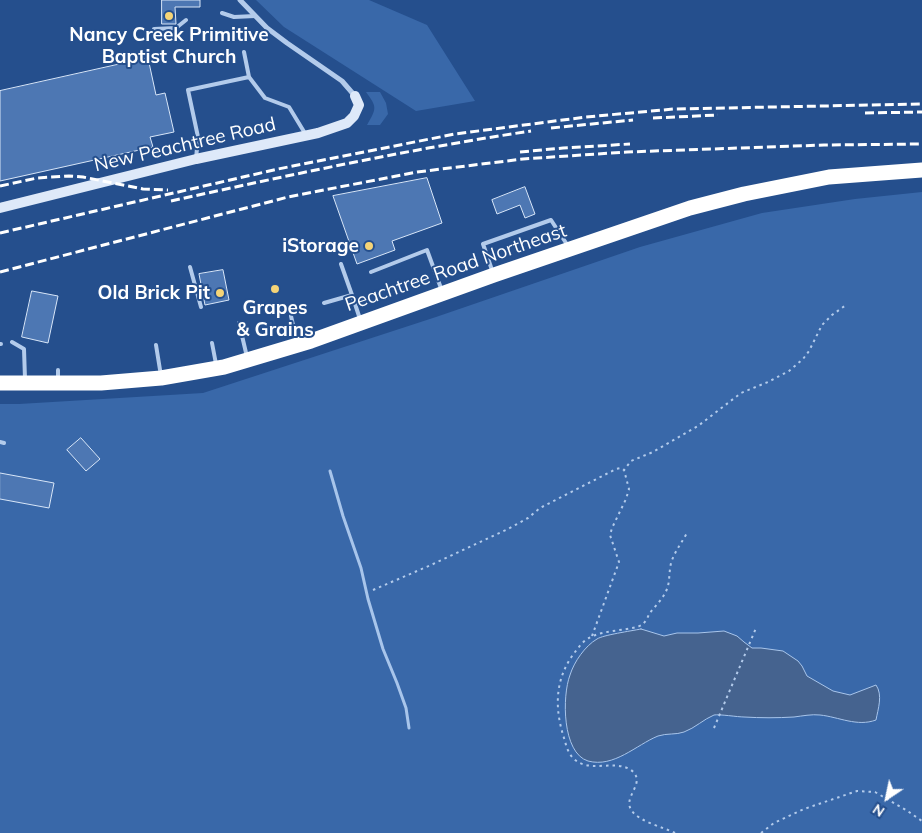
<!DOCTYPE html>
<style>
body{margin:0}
#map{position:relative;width:922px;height:833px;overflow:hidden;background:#254f8d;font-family:Mulish,sans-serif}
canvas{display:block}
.north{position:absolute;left:862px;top:773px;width:50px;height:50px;-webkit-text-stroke:4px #254f8d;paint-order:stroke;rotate:214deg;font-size:14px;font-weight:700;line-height:20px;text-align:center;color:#fff}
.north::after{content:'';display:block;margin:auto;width:18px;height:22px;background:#fff;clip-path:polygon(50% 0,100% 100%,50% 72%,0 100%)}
</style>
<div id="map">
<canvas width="922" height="833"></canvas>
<div class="north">N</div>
</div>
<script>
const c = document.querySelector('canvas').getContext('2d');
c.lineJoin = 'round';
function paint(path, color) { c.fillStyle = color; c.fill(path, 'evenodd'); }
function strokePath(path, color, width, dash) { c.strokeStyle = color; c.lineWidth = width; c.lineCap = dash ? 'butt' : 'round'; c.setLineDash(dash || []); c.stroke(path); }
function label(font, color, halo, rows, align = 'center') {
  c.font = font + ' Mulish,sans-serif'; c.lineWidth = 4; c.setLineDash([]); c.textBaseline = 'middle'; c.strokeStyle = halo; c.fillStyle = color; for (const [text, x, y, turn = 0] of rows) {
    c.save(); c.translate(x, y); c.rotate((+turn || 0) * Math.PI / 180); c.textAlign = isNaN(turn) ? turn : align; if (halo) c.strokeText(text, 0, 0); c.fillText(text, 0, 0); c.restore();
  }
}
const green = new Path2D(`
 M256,0h113l58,25 48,76 -59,10 -132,-84z
 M366,92h14l6,11 2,11 -8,11h-13c10,-17 10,-18 -1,-33z
 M922,192v641h-922v-429h19l184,-11 233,-76 204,-70 122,-34 93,-14z`);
const water = new Path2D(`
 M641,629l23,7 13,-3h21l26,-2 13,5 7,6 8,6h9l22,3 15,10 4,5 5,10 26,15 17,4 26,-10c7,10 2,24 0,35 -19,7 -37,-3 -56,-5 -8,-1 -18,1 -26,2 -17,1 -33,1 -50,0 -6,0 -25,-3 -30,-2 -10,4 -19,13 -30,17 -8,3 -17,1 -26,4 -22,9 -44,32 -70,25 -26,-8 -26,-65 -18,-86 4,-13 15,-29 27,-36 6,-4 34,-8 44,-10z`);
const stream = new Path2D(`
 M330,471l13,45 18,52 7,31 15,50 14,34 9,25 3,20`);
const building = new Path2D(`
 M162,0h38v7h-25l1,17h-14z
 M148,58l8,37 9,-2 9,39 -24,5 3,10 -153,34v-90z
 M427,178l15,45 -50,18 3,9 -38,14 -24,-68z
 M525,187l10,27 -10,4 -5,-13 -23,9 -5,-14z
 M223,270l6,30 -24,5 -6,-31z
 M32,291l26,5 -10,47 -26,-6z
 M81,438l19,21 -14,12 -19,-21z
 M0,473l54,10 -5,25 -49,-9z`);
const path = new Path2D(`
 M373,590l58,-25 77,-36 20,-11 12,-10 76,-39 5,-1 3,2 7,-9 22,-9 45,-26 43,-33 27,-11 21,-11 14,-12 6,-8 13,-26 10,-10 14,-10
 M592,636l27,-74 -9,-27 2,-7 14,-29 3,-10 -5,-19
 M714,728l42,-100
 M675,833c-12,-6 -35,-11 -43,-22 -11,-14 16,-28 -1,-41 -16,-11 -43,4 -58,-12 -5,-5 -7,-13 -9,-20 -10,-31 -9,-60 11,-86 4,-5 8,-11 14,-14 14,-9 46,-7 54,-14 3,-3 5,-7 6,-10 7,-9 16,-17 19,-28 2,-9 1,-18 4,-26 4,-10 10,-18 15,-27
 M761,833l13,-10 30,-14 53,-18 18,1 31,18 16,11`);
const lane = new Path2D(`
 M222,13l12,4 21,-1
 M154,29l22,-1 10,-8
 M249,77l16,21 24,9 17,28
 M196,159l2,-22 -10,-47 61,-13 -5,-25
 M341,264l11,31
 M190,267l11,40
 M371,272l56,-22 15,41
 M493,273l-10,-29 68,-24 17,26
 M324,303l28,-8 8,24
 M291,316l6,27
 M239,323l8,34
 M12,342l12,7 1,30
 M212,343l4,21
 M0,344h1
 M156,345l5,31
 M58,380v-10
 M0,442l4,1`);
const street = new Path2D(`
 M240,0l27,28 20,15 55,38 13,15`);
const secondary = new Path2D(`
 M0,208l196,-49 122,-26 29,-10 7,-7 5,-11 -4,-9`);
const highway = new Path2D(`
 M0,383h101l60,-5 63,-11 87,-26 183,-66 196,-67 54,-14 85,-17 93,-7`);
const rail = new Path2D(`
 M865,113l57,-1
 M653,118l65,-3
 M551,128l82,-8
 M520,152l43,-4 67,-4
 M0,186l37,-8 32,-2 14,1 60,12 25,1
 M171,201c119,-26 239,-52 360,-70
 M0,233l278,-64 177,-35 131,-17 88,-8 248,-5
 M0,272l288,-75 129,-25 106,-13 104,-7 197,-7 98,-1`);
const markers = [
 [169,16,5,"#f5d477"],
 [369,246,5,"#f5d477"],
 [275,289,5,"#f5d477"],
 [220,293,5,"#f5d477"]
];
const poiNames = [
 ["Nancy Creek Primitive",169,35],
 ["Baptist Church",169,57],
 ["iStorage",359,246,"right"],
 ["Old Brick Pit",210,293,"right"],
 ["Grapes",275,308],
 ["& Grains",275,330]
];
const streetNames = [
 ["New Peachtree Road",185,145,-13],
 ["Peachtree Road Northeast",456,268,-19]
];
paint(green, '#3968a9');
paint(water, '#45638f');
strokePath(water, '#a8c5eb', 1);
strokePath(stream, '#a8c5eb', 3);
paint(building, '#4d77b3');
strokePath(building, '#d8e6f8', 1);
strokePath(path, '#b3cbeb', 2, [2.5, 4]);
strokePath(lane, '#b3cbeb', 4);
strokePath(street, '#b3cbeb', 5);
strokePath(secondary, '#dee9f9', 10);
strokePath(highway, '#fff', 15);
strokePath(rail, '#fff', 3, [9, 4]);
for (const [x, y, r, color] of markers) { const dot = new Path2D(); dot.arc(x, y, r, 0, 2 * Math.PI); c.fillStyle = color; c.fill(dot); strokePath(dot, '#254f8d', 2); }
label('bold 19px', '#fff', '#254f8d', poiNames);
label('19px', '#fff', '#254f8d', streetNames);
</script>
